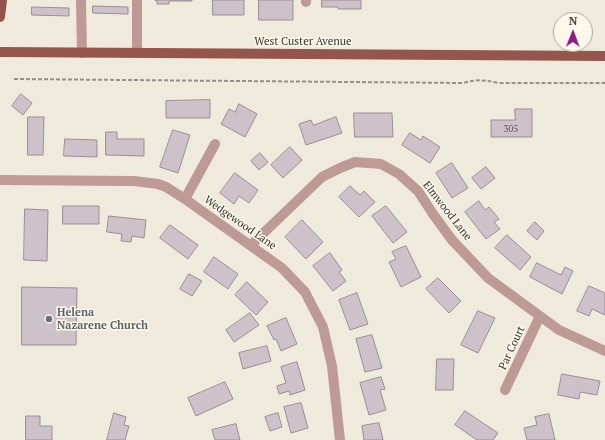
<!DOCTYPE html>
<style>
body{margin:0}
#map{position:relative;width:605px;height:440px;overflow:hidden;background:#f0eadd;font-family:"PT Serif",serif}
canvas{display:block}
.north{position:absolute;left:553px;top:12px;width:40px;height:40px;box-sizing:border-box;background:#fdf8ea;border:1px solid #ada99f;border-radius:50%;rotate:1deg;font-size:11px;font-weight:700;line-height:16px;text-align:center;color:#35332e}
.north::after{content:'';display:block;margin:auto;width:14px;height:18px;background:#891f85;clip-path:polygon(50% 0,100% 100%,50% 72%,0 100%)}
</style>
<div id="map">
<canvas width="605" height="440"></canvas>
<div class="north">N</div>
</div>
<script>
const c = document.querySelector('canvas').getContext('2d');
c.lineJoin = 'round';
function paint(path, color) { c.fillStyle = color; c.fill(path, 'evenodd'); }
function strokePath(path, color, width, dash) { c.strokeStyle = color; c.lineWidth = width; c.lineCap = dash ? 'butt' : 'round'; c.setLineDash(dash || []); c.stroke(path); }
function label(font, color, halo, rows, align = 'center') {
  c.font = font + ' "PT Serif",serif'; c.lineWidth = 3; c.setLineDash([]); c.textBaseline = 'middle'; c.strokeStyle = halo; c.fillStyle = color; for (const [text, x, y, turn = 0] of rows) {
    c.save(); c.translate(x, y); c.rotate((+turn || 0) * Math.PI / 180); c.textAlign = isNaN(turn) ? turn : align; if (halo) c.strokeText(text, 0, 0); c.fillText(text, 0, 0); c.restore();
  }
}
const building = new Path2D(`
 M155,0h37v1h-23v3h-12v-3z
 M213,0h31v15h-31z
 M259,0h34v20h-34z
 M322,0h39v9h-23v-2h-16z
 M93,6l35,1v7l-35,-1z
 M32,7l37,1v8l-37,-1z
 M21,94l11,9 -9,12 -11,-9z
 M210,100v18h-44v-17z
 M239,104l18,10 -12,23 -24,-13 8,-15 6,3z
 M515,109h17v28h-41v-17h24z
 M354,113h38l1,24h-38z
 M28,117h16l-1,38h-15z
 M336,117l6,16 -36,12 -7,-21 12,-4 2,5z
 M173,130l17,5 -12,38 -18,-6z
 M106,132h11v7h27v17l-38,-1z
 M410,133l11,7 2,-4 17,11 -10,16 -28,-18z
 M65,139l32,1v17l-33,-1z
 M290,147l12,13 -19,18 -12,-13z
 M260,153l8,9 -9,8 -8,-9z
 M452,163l16,25 -16,10 -16,-25z
 M486,167l9,11 -14,11 -9,-11z
 M235,173l23,17 -9,13 -10,-7 -5,8 -14,-11z
 M350,186l10,9 4,-4 11,11 -16,15 -20,-20z
 M479,201l6,9 4,-3 10,12 -5,3 6,7 -14,10 -21,-27z
 M63,206h36v18h-36z
 M386,206l21,26 -14,11 -21,-27z
 M25,209l23,1 -1,51 -23,-1z
 M109,216l37,4 -2,18 -12,-2 -1,6 -10,-1 1,-7 -15,-2z
 M302,220l21,22 -17,17 -21,-22z
 M535,222l9,9 -7,9 -10,-9z
 M170,225l28,20 -10,14 -28,-21z
 M507,235l24,22 -11,13 -25,-22z
 M406,246l15,31 -20,10 -12,-25 7,-3 -4,-7z
 M330,253l12,17 -3,2 7,9 -13,10 -20,-25z
 M214,257l24,17 -10,15 -24,-17z
 M537,263l24,12 4,-8 8,4 -11,23 -32,-17z
 M189,274l13,7 -10,15 -12,-7z
 M438,278l23,23 -12,12 -23,-24z
 M247,282l21,20 -12,13 -21,-20z
 M589,286l16,7v22l-13,-6 -3,7 -12,-5z
 M22,287l55,1 -1,57h-54z
 M357,293l11,31 -18,6 -11,-30z
 M478,311l17,7 -17,35 -17,-8z
 M250,313l9,12 -25,17 -8,-12z
 M286,318l11,26 -16,7 -5,-12 -2,1 -7,-14z
 M372,335l10,33 -17,4 -9,-33z
 M267,346l4,15 -28,8 -4,-16z
 M437,359h17l-1,31h-17z
 M297,362l8,28 -15,5 -1,-4 -10,3 -2,-8 9,-3 -5,-16z
 M562,374l38,7 -3,14 -17,-3 -1,7 -21,-4z
 M381,377l4,12 -5,1 6,20 -17,5 -9,-32z
 M225,382l8,17 -37,17 -8,-18z
 M301,403l7,25 -17,5 -7,-26z
 M465,411l33,22 -5,7h-16l-22,-15z
 M114,413l12,4 -2,8 5,1 -4,14h-18z
 M278,413l4,14 -12,4 -5,-14z
 M549,414l6,26h-28l-3,-12 13,-3 -2,-8z
 M26,416h14v10h12v14h-26z
 M379,423l4,17h-19l-2,-14z
 M236,424l4,16h-25l-3,-10z`);
const path = new Path2D(`
 M14,79l449,4c15,-4 21,-3 36,0h106`);
const minor = new Path2D(`
 M81,0l1,53
 M137,0v53
 M306,0v2
 M0,180l134,1 24,3 8,3 19,12 97,69 23,24 18,35 9,39 8,74
 M185,199l30,-55
 M251,245l71,-68 18,-9 15,-6 26,2 18,10 19,17 15,23 19,26 36,38 71,52 46,21
 M505,390l35,-74`);
const major = new Path2D(`
 M0,17l2,-17
 M0,52l605,4`);
const markers = [
 [49,319,4,"#6b7280"]
];
const numberNames = [
 ["305",511,129]
];
const streetNames = [
 ["West Custer Avenue",303,42],
 ["Elmwood Lane",447,211,52],
 ["Wedgewood Lane",240,223,35],
 ["Par Court",512,348,-65]
];
const worshipNames = [
 ["Helena",57,313],
 ["Nazarene Church",57,326]
];
paint(building, '#cdc1ca');
strokePath(building, '#998d96', 1);
strokePath(path, '#949087', 2, [4, 2]);
strokePath(minor, '#be9a94', 10);
strokePath(major, '#94564c', 10);
for (const [x, y, r, color] of markers) { const dot = new Path2D(); dot.arc(x, y, r, 0, 2 * Math.PI); c.fillStyle = color; c.fill(dot); strokePath(dot, '#fdf8ea', 1.5); }
label('9px', '#5b5655', null, numberNames);
label('11px', '#35332e', '#fdf8ea', streetNames);
label('bold 11px', '#5b616d', '#fdf8ea', worshipNames, 'left');
</script>
